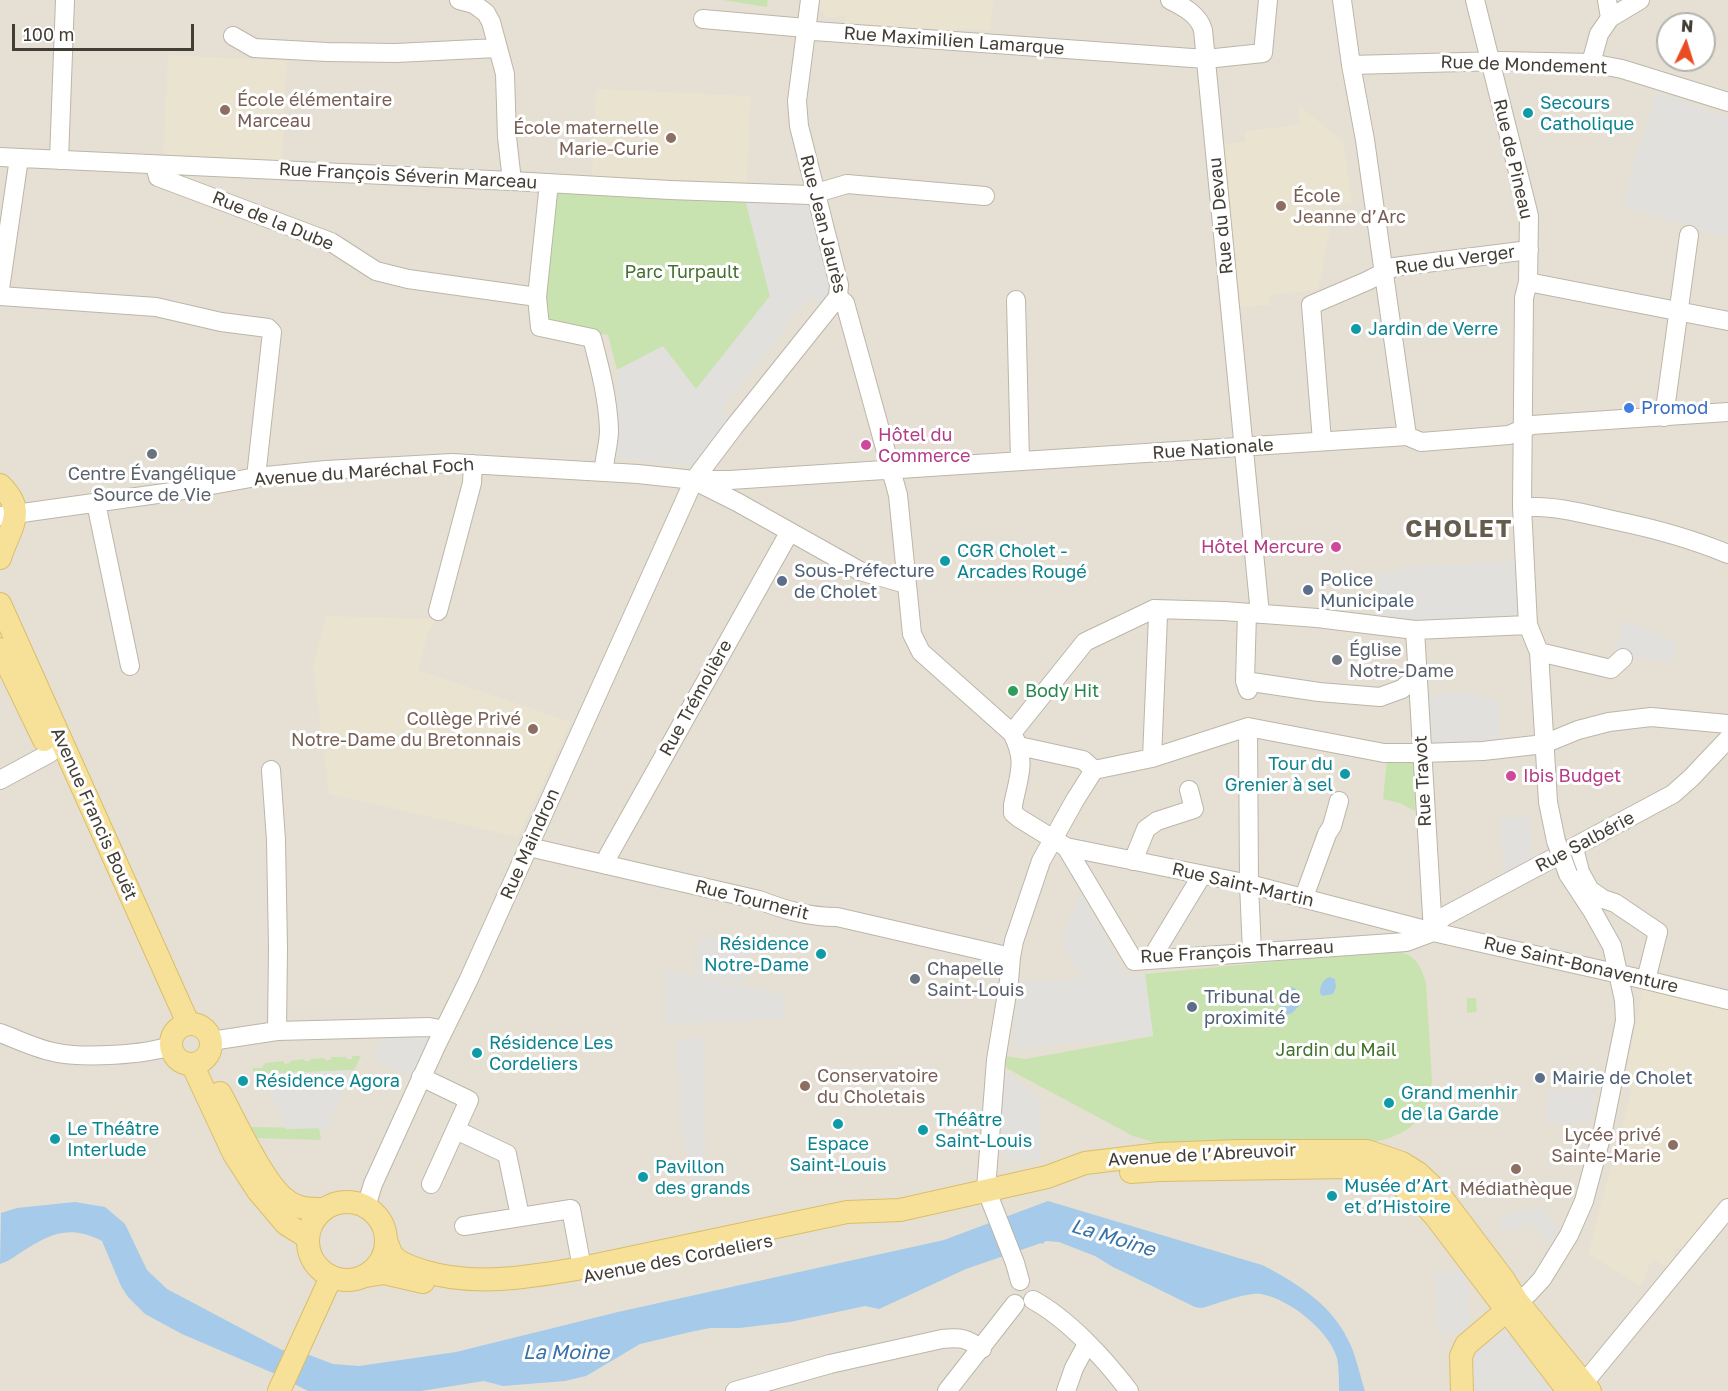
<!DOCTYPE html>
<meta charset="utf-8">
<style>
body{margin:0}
#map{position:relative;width:1728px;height:1391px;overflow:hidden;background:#f1eee5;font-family:"Golos Text",sans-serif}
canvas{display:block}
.north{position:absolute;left:1656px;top:12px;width:60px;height:60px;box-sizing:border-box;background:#fff;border:2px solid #b4b2ae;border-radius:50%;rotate:4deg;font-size:16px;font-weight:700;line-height:24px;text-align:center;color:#433e35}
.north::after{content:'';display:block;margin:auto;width:21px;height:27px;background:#ea4b23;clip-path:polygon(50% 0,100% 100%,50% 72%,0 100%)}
.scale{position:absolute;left:12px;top:24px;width:182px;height:27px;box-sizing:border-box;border:3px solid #433e35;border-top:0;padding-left:8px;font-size:18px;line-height:21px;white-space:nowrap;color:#433e35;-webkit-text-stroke:4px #fff;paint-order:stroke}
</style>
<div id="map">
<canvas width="1728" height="1391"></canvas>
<div class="north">N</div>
<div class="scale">100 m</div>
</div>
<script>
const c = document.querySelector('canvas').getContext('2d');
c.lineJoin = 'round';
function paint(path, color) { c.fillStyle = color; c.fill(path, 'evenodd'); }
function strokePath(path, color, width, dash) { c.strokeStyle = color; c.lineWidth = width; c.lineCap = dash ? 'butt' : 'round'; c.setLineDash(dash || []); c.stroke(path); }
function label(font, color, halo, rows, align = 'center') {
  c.font = font + ' "Golos Text",sans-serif'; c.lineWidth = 6; c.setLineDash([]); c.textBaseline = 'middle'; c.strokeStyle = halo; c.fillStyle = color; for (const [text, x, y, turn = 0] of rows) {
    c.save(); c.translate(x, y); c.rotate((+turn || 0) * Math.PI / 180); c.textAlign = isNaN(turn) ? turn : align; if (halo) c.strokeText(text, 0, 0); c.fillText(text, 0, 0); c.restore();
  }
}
const residential = new Path2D(`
 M0,0h1728v1391h-1728zM1668,24h36v36h-36z`);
const education = new Path2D(`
 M819,0h175l-4,31 -33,-3 -1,4 -112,-5 1,-12 -10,3 -9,-1 -5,-5z
 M168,55l119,6 -5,100 -119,-6z
 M596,89l155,7 -4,87 -155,-7z
 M1298,105l45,36 9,62 -19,4 -4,29 -11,54 -49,5 1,10 -32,2 -15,-163 22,-2v-11l55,-6z
 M326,616l111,3 -9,14 -10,37 153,52 -53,115 -189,-43 -16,-129z
 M1644,984l84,21v196l-41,50 -11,-3 -5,21 -18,-10 -7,13 -1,6 -5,8 -52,-32 44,-165 -9,-3z`);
const green = new Path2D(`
 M723,0h45l-1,7z
 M553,193l191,2 26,101 -74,94 -33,-43 -46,23 -9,-35 -62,-12 -5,-26z
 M1387,758h27l1,53 -15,-8 -17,-4z
 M1396,950c19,6 25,14 30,33l6,97c-3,44 -29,58 -69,64h-203l-27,-8 -125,-67 -3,-4 -1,-9 21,3 128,-23 -8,-62z
 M1467,998h9l1,14 -10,1z
 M352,1056h9l-7,14 -92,4 3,7 -6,2 -7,-15h10l3,-5 19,-2v3l6,-1v-2l14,-2 1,2h5v-2l15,-1v2h6v-3h15l1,2h5z
 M249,1127l70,1 2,12 -66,-2z`);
const parking = new Path2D(`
 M1658,92l70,25v120l-98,-28 -5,-3 9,-44z
 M744,195l70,4 20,82 -11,28 -12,-11 -17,17 -25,36 -47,57 10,14 -37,44 -86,-8 8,-50v-38l46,-24 33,43 74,-93z
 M1518,561l3,54 -142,6 -2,-48 26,-2v-4z
 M1624,620l53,22 -8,20 -35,-5h-22z
 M1473,693l25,9 2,42 -72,2 -3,-51z
 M1530,817l3,47 -29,14 -3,-60z
 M1080,891l45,84 20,-1 8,62 -138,13 -1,-28 5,-38 63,-5 -20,-35z
 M701,937l49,12 -5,35 -51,-11z
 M665,970l119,25 1,24 -119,5z
 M422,1031l8,8 -17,39 -40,-18 11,-27z
 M704,1038l2,161 -17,3 -1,-8 4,-12 -1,-18 -11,-42 -3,-83z
 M1000,1067l41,31 -1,63h-23l-10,-3 -15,-15z
 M354,1070l-23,49v9l-45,1 -24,-55z
 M1595,1089l-3,33 -45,2v-33z
 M1534,1207l9,1 15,23 -9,13 -16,-20 -30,8 -4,-14z
 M1467,1271l3,61 -32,2 -3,-62z
 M1505,1323l55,68h-87l-2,-27 6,-18z`);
const water = new Path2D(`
 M1329,977l6,2 1,8 -3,7 -11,2 -2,-3c0,-6 2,-13 9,-16z
 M1290,987l5,1 8,14 -11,11 -9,3c-5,-7 -2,-20 2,-27z
 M1048,1201l214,64c37,19 72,41 89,81 6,14 9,30 14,45h-26c0,-10 0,-23 -2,-33 -8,-28 -48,-59 -76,-64 -15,-2 -44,10 -59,14l-7,-1 -82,-40 -18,-11 -36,-14 -13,-1 -4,3 -1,-1 -75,26 -87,40 -14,-3 -75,16 -51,6h-29l-20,4 -50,12 -54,32 -21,5 -62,5 -19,-5 -63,10h-113l-35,-18 -91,-39 -37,-20 -17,-17 -7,-11 -19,-45c-34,-17 -52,-7 -82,12 -6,4 -13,9 -20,11l1,-51 16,-5 58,-6 30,5 20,17 22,46 20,19 115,61 22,3 29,11 26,2 97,-14 162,-40 326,-72z`);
const minor = new Path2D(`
 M459,0l15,4 12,9 5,9 14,52 2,63 5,44
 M810,0l-13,101 2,25 40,159 -1,12
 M1170,0c14,7 29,15 33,30l57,584
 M1342,0l9,65 14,75 42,296
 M1475,0l54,216 -1,66 -4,16 -2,209 6,118 11,27 9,150 8,39
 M1607,0l3,18
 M703,19l103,9 8,3 392,28 57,-6 5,-53
 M233,36l21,12 73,4 69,1 101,-5
 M1591,63l8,-29 11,-16 30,-18
 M1351,65l150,-4 90,2 31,6 106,33
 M0,157l512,24 158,9 140,5 37,-11 138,12
 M59,160l6,-160
 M155,166l3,11 173,65 45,29 32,8 129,18
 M549,183l-12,114 3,30 52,11c8,30 16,61 17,92 0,15 -5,27 -5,41
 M1528,282l200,39
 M0,289l19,-131
 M0,296l156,11 65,15 47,6 4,4 -16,145
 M838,297l7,6 53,192 14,139 9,18 91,81c15,28 7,42 1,72v8l6,5 47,29 183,37 184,48 213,48 82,20
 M1016,300l4,161
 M1664,417l25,-182
 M1322,441l-11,-136 56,-24 27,-14 135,-17
 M699,483l38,19 123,69 46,13
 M96,503l34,163
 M1522,507c32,-2 64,7 95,14 39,8 75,18 111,33
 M0,516l179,-25 77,-14 70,-7 126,-7 186,11 56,6h36l677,-44 14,6 88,-7 23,-10 196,-13
 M438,611l34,-128 1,-19
 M1247,613l-2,68 3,9
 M1415,630l18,302
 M1539,652l72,17 12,-11
 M1245,681l74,11 61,5 22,-8 15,-13
 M1248,727l1,157 3,68
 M1012,733l73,-91 69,-33 70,2 93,7 98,12 113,-5
 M1019,746l64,14 11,10
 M1152,758l6,-142 -4,-7
 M271,770l5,70 2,108 -1,83
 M1094,770l58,-12 96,-31 136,26h38l61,-2 61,-7 34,-14 31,-8 42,-5 77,7
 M0,780l50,-27
 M529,847l230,53c26,10 50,17 78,17l174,40
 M1066,847l68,114 272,-19 27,-10
 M1574,848l6,24 10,18 13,9 12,4 43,29 -12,48
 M1133,861l13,-32 11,-8 37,-12 -5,-19
 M606,865l2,-9 181,-323
 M1304,897l23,-63 5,-8 7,-25
 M1433,932l5,-10 7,-6 228,-122 18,-16 37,-39
 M1151,959l51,-84
 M0,1033c19,7 38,17 58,20 27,5 86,2 112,-7
 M211,1041l66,-10 152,-4 15,3
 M421,1077l48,23 -38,84
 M456,1130l51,24 13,62
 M366,1207l7,-23 63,-138 32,-65 226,-501 40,-53 104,-130
 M464,1226l107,-17 11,59
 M1020,1281l-5,-18 -29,-74 10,-129 13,-79 2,-24 3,-16 27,-80 34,-61 19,-30
 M1033,1300c35,19 72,59 96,91
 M1507,1310l22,-17 13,-14 27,-44 15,-34 19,-71 22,-109 -1,-21 -12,-54 -19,-34 -25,-38
 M1584,1383l144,-175
 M735,1391l95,-27 112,-25c19,-2 24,-1 40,10
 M947,1391l68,-87
 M1066,1391l8,-23 13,-24`);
const major = new Path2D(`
 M0,485c28,27 10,41 0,73
 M0,604l188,419
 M0,649l44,91
 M171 1044a20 20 0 1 1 40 0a20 20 0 1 1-40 0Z
 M192,1064l42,90 24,37 28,33 21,13
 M220,1093c14,26 43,89 65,106 11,10 25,10 39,10
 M1131,1172l28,-2 188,-3c42,8 60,17 88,49l133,175
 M308 1241a39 39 0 1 1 78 0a39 39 0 1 1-78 0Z
 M386,1240c2,5 4,13 8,17 6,7 20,11 29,14 52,16 106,6 159,-3l265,-56 53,-2 147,-33 38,-14 75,-9 78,-3h129l35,12 16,10 18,17 68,90 13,21 73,90
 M366,1276l18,-3 39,9
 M279,1391l52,-114
 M1462,1391l-1,-35 5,-11 40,-34`);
const minorBridge = new Path2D(`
 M1556,841l12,33`);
const markers = [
 [225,110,6,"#8d6e63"],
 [1528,113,6,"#0f9aa8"],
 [671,138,6,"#8d6e63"],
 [1281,206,6,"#8d6e63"],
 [1356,329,6,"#0f9aa8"],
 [1629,408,6,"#3f7fe0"],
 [866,445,6,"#d1479c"],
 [152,454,6,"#6b7280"],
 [1336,547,6,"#d1479c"],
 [945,561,6,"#0f9aa8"],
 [782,581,6,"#5c6f8a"],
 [1308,590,6,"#5c6f8a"],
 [1337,660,6,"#6b7280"],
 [1013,691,6,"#2e9e5b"],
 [533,729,6,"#8d6e63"],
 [1345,774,6,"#0f9aa8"],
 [1511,776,6,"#d1479c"],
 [821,954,6,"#0f9aa8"],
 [915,979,6,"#6b7280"],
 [1192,1007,6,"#5c6f8a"],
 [477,1053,6,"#0f9aa8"],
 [1540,1078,6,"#5c6f8a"],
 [243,1081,6,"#0f9aa8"],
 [805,1086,6,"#8d6e63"],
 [1389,1103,6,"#0f9aa8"],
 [838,1124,6,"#0f9aa8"],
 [923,1130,6,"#0f9aa8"],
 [55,1139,6,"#0f9aa8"],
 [1673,1145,6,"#8d6e63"],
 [1516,1169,6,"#8d6e63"],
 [643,1177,6,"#0f9aa8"],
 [1332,1196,6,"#0f9aa8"]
];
const streetNames = [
 ["Rue Maximilien Lamarque",954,41,4],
 ["Rue de Mondement",1524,65,2],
 ["Rue de Pineau",1513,159,77],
 ["Rue François Séverin Marceau",408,176,3],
 ["Rue du Devau",1221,216,-96],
 ["Rue de la Dube",273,221,22],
 ["Rue Jean Jaurès",823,224,76],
 ["Rue du Verger",1455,260,-8],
 ["Rue Nationale",1213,449,-4],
 ["Avenue du Maréchal Foch",364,472,-4],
 ["Rue Trémolière",696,698,-61],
 ["Rue Travot",1423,781,-93],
 ["Avenue Francis Bouët",94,814,66],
 ["Rue Salbérie",1585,842,-28],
 ["Rue Maindron",530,844,-66],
 ["Rue Saint-Martin",1243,885,13],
 ["Rue Tournerit",752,900,14],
 ["Rue François Tharreau",1237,952,-3],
 ["Rue Saint-Bonaventure",1581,965,13],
 ["Avenue de l’Abreuvoir",1202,1155,-3],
 ["Avenue des Cordeliers",678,1259,-11]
];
const educationNames = [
 ["École élémentaire",237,100],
 ["Marceau",237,121],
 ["École maternelle",659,128,"right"],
 ["Marie-Curie",659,149,"right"],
 ["École",1293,196],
 ["Jeanne d’Arc",1293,217],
 ["Collège Privé",521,719,"right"],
 ["Notre-Dame du Bretonnais",521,740,"right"],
 ["Conservatoire",817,1076],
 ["du Choletais",817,1097],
 ["Lycée privé",1661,1135,"right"],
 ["Sainte-Marie",1661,1156,"right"],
 ["Médiathèque",1516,1189,"center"]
];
const cultureNames = [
 ["Secours",1540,103],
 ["Catholique",1540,124],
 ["Jardin de Verre",1368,329],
 ["CGR Cholet -",957,551],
 ["Arcades Rougé",957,572],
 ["Tour du",1333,764,"right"],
 ["Grenier à sel",1333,785,"right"],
 ["Résidence",809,944,"right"],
 ["Notre-Dame",809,965,"right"],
 ["Résidence Les",489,1043],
 ["Cordeliers",489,1064],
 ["Résidence Agora",255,1081],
 ["Grand menhir",1401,1093],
 ["de la Garde",1401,1114],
 ["Théâtre",935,1120],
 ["Saint-Louis",935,1141],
 ["Le Théâtre",67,1129],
 ["Interlude",67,1150],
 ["Espace",838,1144,"center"],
 ["Saint-Louis",838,1165,"center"],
 ["Pavillon",655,1167],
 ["des grands",655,1188],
 ["Musée d’Art",1344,1186],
 ["et d’Histoire",1344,1207]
];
const parkNames = [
 ["Parc Turpault",682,272],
 ["Jardin du Mail",1336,1050]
];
const shopNames = [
 ["Promod",1641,408]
];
const hotelNames = [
 ["Hôtel du",878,435],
 ["Commerce",878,456],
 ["Hôtel Mercure",1324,547,"right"],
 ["Ibis Budget",1523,776]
];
const worshipNames = [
 ["Centre Évangélique",152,474,"center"],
 ["Source de Vie",152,495,"center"],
 ["Église",1349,650],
 ["Notre-Dame",1349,671],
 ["Chapelle",927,969],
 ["Saint-Louis",927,990]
];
const serviceNames = [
 ["Sous-Préfecture",794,571],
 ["de Cholet",794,592],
 ["Police",1320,580],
 ["Municipale",1320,601],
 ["Tribunal de",1204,997],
 ["proximité",1204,1018],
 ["Mairie de Cholet",1552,1078]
];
const leisureNames = [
 ["Body Hit",1025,691]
];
const waterNames = [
 ["La Moine",1113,1238,17],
 ["La Moine",566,1353]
];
const districtNames = [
 ["CHOLET",1459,529]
];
paint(residential, '#e5e0d3');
paint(education, '#e9e3d0');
paint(green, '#c9e3b0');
paint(parking, '#e2e0dd');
paint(water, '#a5caea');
strokePath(minor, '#bcb6a8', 20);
strokePath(major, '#dabe6a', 24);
strokePath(minor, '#fff', 18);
strokePath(major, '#f7e198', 22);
strokePath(minorBridge, '#bcb6a8', 20, []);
strokePath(minorBridge, '#fff', 18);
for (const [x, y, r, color] of markers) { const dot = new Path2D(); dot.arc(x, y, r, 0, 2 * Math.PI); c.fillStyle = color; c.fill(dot); strokePath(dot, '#fff', 2); }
label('18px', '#433e35', '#fff', streetNames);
label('18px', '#785e54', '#fff', educationNames, 'left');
label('18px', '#0d838f', '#fff', cultureNames, 'left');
label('18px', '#43702d', '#fff', parkNames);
label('18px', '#366cbe', '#fff', shopNames, 'left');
label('18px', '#b23c85', '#fff', hotelNames, 'left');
label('18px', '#5b616d', '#fff', worshipNames, 'left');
label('18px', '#4e5e75', '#fff', serviceNames, 'left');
label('18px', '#27864d', '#fff', leisureNames, 'left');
label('italic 20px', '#3771a6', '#fff', waterNames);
c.letterSpacing = '1.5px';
label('bold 24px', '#655c4d', '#fff', districtNames);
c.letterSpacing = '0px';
</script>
